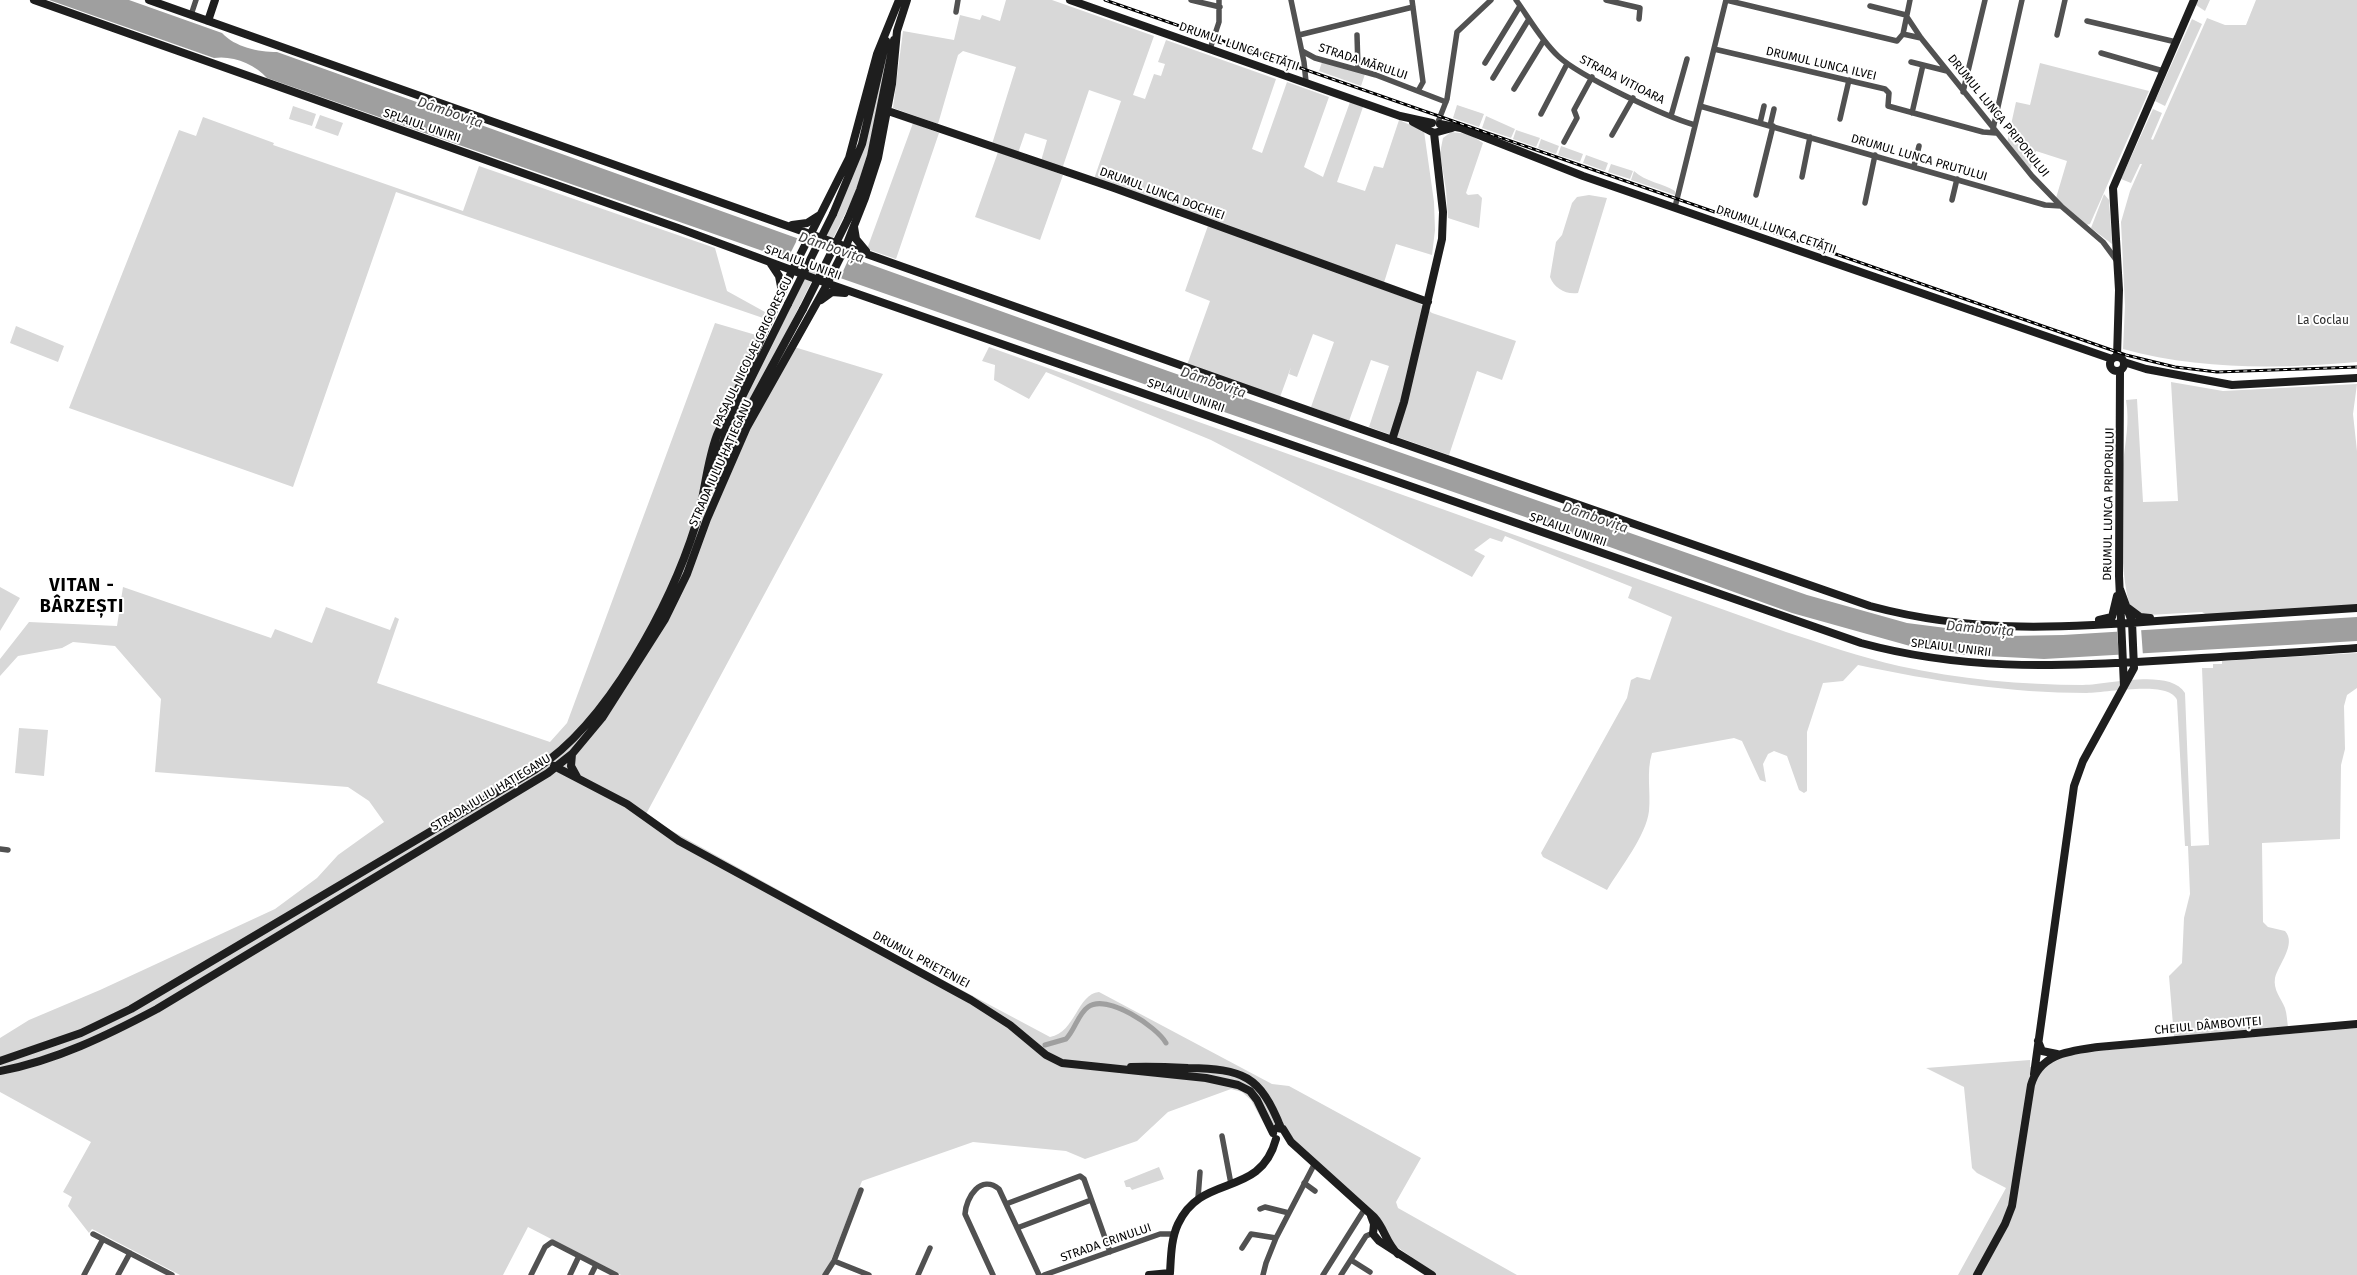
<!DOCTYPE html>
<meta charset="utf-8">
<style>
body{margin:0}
canvas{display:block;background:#fff}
</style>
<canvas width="2357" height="1275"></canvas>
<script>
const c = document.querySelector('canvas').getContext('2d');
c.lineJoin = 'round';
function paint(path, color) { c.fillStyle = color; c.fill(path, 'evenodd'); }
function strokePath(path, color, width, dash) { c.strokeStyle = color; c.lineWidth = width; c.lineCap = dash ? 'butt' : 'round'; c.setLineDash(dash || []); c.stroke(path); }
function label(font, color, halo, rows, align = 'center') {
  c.font = font + ' "Fira Sans",sans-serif'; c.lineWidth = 4; c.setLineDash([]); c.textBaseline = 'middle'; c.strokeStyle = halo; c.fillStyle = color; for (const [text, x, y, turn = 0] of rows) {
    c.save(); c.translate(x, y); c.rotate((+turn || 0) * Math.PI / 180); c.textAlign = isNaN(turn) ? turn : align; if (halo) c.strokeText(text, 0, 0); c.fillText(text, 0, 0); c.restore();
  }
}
const green = new Path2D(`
 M1006,0h46l102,36 -21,59 12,4 9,-25 7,2 4,-12 -7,-2 8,-22 110,39 -24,70 10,4 25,-71 42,15 -25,70 19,10 27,-75 13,5 -26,75 28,9 9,-25 9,2 16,-48 25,11 10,71 1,28 -3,25 -36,-11 -14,45 37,14 13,10 84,28 -14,39 -25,-9 -28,84 -80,-28 20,-61 -18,-6 -22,61 -38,-14 23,-65 -21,-8 -16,43 -8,-3 2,-7 -11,30 -93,-32 23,-64 -25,-10 25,-71 -116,-41 27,-78 -32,-11 -27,79 -21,-8 6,-21 -22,-7 -7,20 -26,-9 24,-77 -53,-16 -5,4 -20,69 -45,-16 10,-77 51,9 6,-25 20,5 2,-5 18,6z
 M2198,0h12l-5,11 -9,-6z
 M2256,0h101v362c-78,7 -158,8 -234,-13l2,-43 -4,-84 9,-31 12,-27h-2l-9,19 -10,-4 32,-70 9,4 -11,26 2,1 54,-122 18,7h21z
 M2192,19l10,5 -37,82 -10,-5z
 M890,42l-19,105 -16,47 -74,149 102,31 -238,442 253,140 152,81c26,-5 27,-43 49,-45l173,92 17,2 132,72 -25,44 2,6 119,67h-80l-47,-33 -4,-14 -95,-88 -8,-13v-6l-8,-1 -4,17 -20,-37 -9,-8 -11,-3 -63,23 -31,29 -52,18 -19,-8 -93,-9 -111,39 -32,82 -7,12h-202l-93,-48 -25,48h-323l-88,-46 -3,4 -21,-27 4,-9 -9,-5 28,-50 -91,-50v-54l29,-18 71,-30 175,-81 42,-31 21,-23 46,-33 -15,-21 -21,-14 -193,-15 6,-73 -46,-53 -42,-4 -11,6 -44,8 -18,20v-17l29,-37 88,4 6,-39 148,51 4,-9 37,14 14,-36 64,23 5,-13 4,2 -22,64 173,59 17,-19 148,-400 58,17 73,-149z
 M1322,62l43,12 -4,12 -42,-15z
 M2040,63l109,28 -59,133 -4,1 -30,-27 11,-37 -31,-10 -6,20 -23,-28 9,-41 14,3z
 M1457,105l27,9 -5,13 -26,-9z
 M293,106l23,8 -4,12 -23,-7z
 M320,115l23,8 -5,13 -23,-8z
 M1486,116l29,13 -4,9 -29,-10z
 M203,117l71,26 -1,2 190,66 16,-45 236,82 12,43 38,21 -2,6 -367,-126 -103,295 -224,-79 110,-278 17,6z
 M913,123l26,10 -43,126 -29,-10z
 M1516,130l24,8 -4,9 -23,-8z
 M1451,132l18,2 14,9 -17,50 2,2 10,-1 4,4 -3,30 -31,-10 -2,-28 -6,-37 3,-15z
 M1541,139l18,7 -3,8 -18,-6z
 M1561,146l22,8 -3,8 -22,-7z
 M998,152l65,23 -23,65 -65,-23z
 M1586,155l22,8 -3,8 -22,-8z
 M1611,164l22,7 -3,8 -22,-7z
 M1634,171c12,11 28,12 41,20v4l-44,-15z
 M2104,194l5,6 3,44 -21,-16z
 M1589,195l18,3 -29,95c-12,2 -24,-5 -28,-16l6,-35 6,-7 10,-32 5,-6z
 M16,326l48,20 -6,16 -48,-19z
 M989,347l797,285c37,12 74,25 113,34 59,13 124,19 184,19 26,0 86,-17 102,8l6,153 18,-1 -7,-177h11v-4h9v-3l135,-8v35l-10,7 -3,11 1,43 -4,16 -1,74 -78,4 1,79 5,5 17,4c12,13 -7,34 -10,47 -2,12 6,20 10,30 2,6 2,13 3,19l-114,10 -5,-61 13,-13 2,-45 6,-24 -2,-48h-3l-8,-146c-8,-20 -71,-7 -90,-7 -77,0 -154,-12 -229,-28l-15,16 -20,2 -16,49v59l-3,2 -5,-3 -12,-34 -13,-5 -6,3 -5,10 3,18 -6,-2 -18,-39 -8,-3 -82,15c-6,19 -1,39 -3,58 -3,25 -29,57 -42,79l-64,-33 -2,-4 86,-155 4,-18 6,-3 13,3 22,-63 -44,-19 4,-11 -127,-51 -3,6 -12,-4 -16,12 11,6 -13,21 -261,-137 -165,-68 -17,27 -35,-19 1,-15 -13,-4z
 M2171,382l52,9 134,-7 -4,30 4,37v155l-150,9 -5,-3 -54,3h-4l-13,-8c-11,-25 -11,-113 -8,-142 2,-23 7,-42 3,-65l11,-1 6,103 35,-1z
 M0,587l20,11 -20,33z
 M19,728l29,2 -4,46 -29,-3z
 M2357,1028v247h-399l48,-87 -29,-15 -5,-5 -8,-81 -38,-19 104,-8v7h14l13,-9 29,-6z
 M1159,1167l5,12 -32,11 -2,-3h-4l-2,-6z`);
const water = new Path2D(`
 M49,0h80l93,33c13,14 36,19 55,19l891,319 639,224 100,28 101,13 55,-1 294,-18v24l-313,18 -78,-4 -56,-9 -118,-33 -221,-80 -1304,-455c-12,-14 -35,-23 -53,-20z`);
const pier = new Path2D(`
 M798,238l52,18 -10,22 -53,-18z
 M2141,628l2,28 -24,2 -2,-28z`);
const canal = new Path2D(`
 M1045,1045l21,-6c9,-9 12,-25 22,-32 19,-14 69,20 78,36`);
const street = new Path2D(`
 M1191,0l29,7
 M1291,0l13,62 2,20
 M1412,0l11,82 -5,9
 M1516,0c13,18 25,40 42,56 21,20 108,61 137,69
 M1606,0l34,8 -1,11
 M1726,0l171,41 6,-7 7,-34
 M1870,6l36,9
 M956,12l2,-12
 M191,15l5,-15
 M1907,17l14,21 111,138 29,30 42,36 14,19
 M2087,21l89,21
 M1903,34l18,4
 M1299,35l114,-28
 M1357,35l1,33
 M2057,35l8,-35
 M1210,49l9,-27v-22
 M1714,49l171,40 4,4 -1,13 95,26 13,1
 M1302,51l13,7 61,17 70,27
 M2101,53l62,18
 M1911,62l36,9
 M1485,63l35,-57
 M1493,78l36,-59
 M1514,89l30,-49
 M1963,92l22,-92
 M1700,106l345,99 16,1
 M1912,113l11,-48
 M1541,114l26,-50
 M1671,116l16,-57
 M1840,119l9,-39
 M1438,122l9,-23 10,-67 34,-32
 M1760,123l4,-17
 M1770,126l4,-17
 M1993,129l29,-129
 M1612,135l21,-37
 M1564,142l13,-24 -3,-8 18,-33
 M1914,166l5,-20
 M1802,177l8,-40
 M1756,195l17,-69
 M1952,200l5,-21
 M1865,203l10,-48
 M1675,207l51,-207
 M0,849l8,1
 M1222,1136l9,48
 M1304,1183l11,8
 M1198,1198l2,-26
 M1006,1204l74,-28 4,3 26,73
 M1260,1209l5,-2 24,6
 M1017,1228l74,-28
 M93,1234l79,41
 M1242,1248l9,-14 25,4
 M1351,1260l19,12
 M834,1261l35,14
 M84,1275l19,-36
 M118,1275l12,-22
 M531,1275l14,-28 7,-5 64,33
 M570,1275l9,-19
 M591,1275l5,-10
 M825,1275l9,-14 27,-71
 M918,1275l12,-27
 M993,1275l-28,-61c1,-17 16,-40 34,-25l40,86
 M1044,1275l116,-41h15
 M1263,1275l3,-12 10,-25 39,-75
 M1323,1275l41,-65
 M1341,1275l25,-39 7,-3`);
const secondary = new Path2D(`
 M34,0l644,228 154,57 1029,358c100,27 190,24 292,18 68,-4 136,-8 204,-13
 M149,0l1212,429 509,177c104,28 196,22 301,14 62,-4 124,-8 186,-12
 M1070,0l330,116 32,7
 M208,21l7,-21
 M888,111l226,77 314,114
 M1413,122l21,11 18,-5
 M1440,124l21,4 122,48 529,183
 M833,214l29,-70 24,-103
 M848,219l12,-29 11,-34 23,-116
 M792,225l15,-2 11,-7
 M854,227l2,12 10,12
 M771,264l8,12 3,16
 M821,300l11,-8 13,1
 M2110 364a7 7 0 1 1 14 0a7 7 0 1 1-14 0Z
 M2117,357l2,-67 -6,-102 81,-188
 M2124,362l22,7 86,16 125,-7
 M2120,371l-1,205 5,110
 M1392,440l12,-38 38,-163 1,-27 -9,-79
 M708,484l24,-67 56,-113
 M718,486l22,-61 63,-116
 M2128,608l12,9 10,1
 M2099,620l13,-3 5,-21
 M572,754l-1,12 6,11
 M554,766l73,38 52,37 292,159 39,25 36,30 16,8 144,15 32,7 12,6 7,9 16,33
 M2038,1041l4,10 15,3
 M0,1061l81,-28 50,-24 405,-240c72,-46 135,-165 160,-245 9,-29 10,-60 21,-89l75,-164 57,-113 28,-104 22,-54
 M1131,1067c19,-1 38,0 57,1 55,1 72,7 93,60
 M0,1071c55,-10 108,-36 157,-62l391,-236 24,-19 30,-36 63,-99 22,-45 20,-55 40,-92 77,-137 22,-44 19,-48 13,-40 14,-74 5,-53 10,-31
 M2034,1074l40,-288 9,-25 51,-93 -2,-46 -12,-33
 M1277,1128l6,1 8,13 83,75c11,12 12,26 24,37
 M1371,1216l3,8 -1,10 6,7 53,34
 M1149,1275l21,-2c1,-16 1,-34 8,-49 24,-52 82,-25 98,-85
 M1977,1275l28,-51 7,-18 19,-121c9,-32 39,-34 67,-38l259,-23`);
const rail = new Path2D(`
 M1105,0l1021,355 49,12 42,5 140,-5`);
const secondaryBridge = new Path2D(`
 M788,304l45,-90
 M803,309l45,-90`);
const streetNames = [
 ["DRUMUL LUNCA CETĂȚII",1239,47,19],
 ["STRADA MĂRULUI",1363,62,18],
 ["DRUMUL LUNCA ILVEI",1821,64,13],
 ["STRADA VITIOARA",1622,80,27],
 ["DRUMUL LUNCA PRIPORULUI",1998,116,51],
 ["SPLAIUL UNIRII",422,126,19],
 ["DRUMUL LUNCA PRUTULUI",1919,158,16],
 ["DRUMUL LUNCA DOCHIEI",1162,194,20],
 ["DRUMUL LUNCA CETĂȚII",1776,230,19],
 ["SPLAIUL UNIRII",803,263,20],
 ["PASAJUL NICOLAE GRIGORESCU",753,352,-64],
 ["SPLAIUL UNIRII",1186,396,19],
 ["STRADA IULIU HAȚIEGANU",721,463,-66],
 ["DRUMUL LUNCA PRIPORULUI",2109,504,-89],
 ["SPLAIUL UNIRII",1568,530,19],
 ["SPLAIUL UNIRII",1951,648,7],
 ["STRADA IULIU HAȚIEGANU",491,793,-31],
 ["DRUMUL PRIETENIEI",921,960,28],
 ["CHEIUL DÂMBOVIȚEI",2208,1026,-5],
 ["STRADA CRINULUI",1106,1243,-19]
];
const parkNames = [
 ["La Coclau",2323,321]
];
const waterNames = [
 ["Dâmbovița",450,113,19],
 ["Dâmbovița",831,248,19],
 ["Dâmbovița",1213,383,19],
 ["Dâmbovița",1595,518,19],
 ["Dâmbovița",1980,629,5]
];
const districtNames = [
 ["VITAN -",82,586],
 ["BÂRZEȘTI",82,607]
];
paint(green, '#d8d8d8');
paint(water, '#9f9f9f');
paint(pier, '#fff');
strokePath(canal, '#9f9f9f', 5);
strokePath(street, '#515151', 5.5);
strokePath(secondary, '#1e1e1e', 8);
strokePath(rail, '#000', 3);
strokePath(rail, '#fff', 1, [4]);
strokePath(secondaryBridge, '#1e1e1e', 8);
label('12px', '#000', '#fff', streetNames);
label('12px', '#2f2f2f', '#fff', parkNames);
label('italic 14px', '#404040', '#fff', waterNames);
c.letterSpacing = '1px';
label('bold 18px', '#000', '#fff', districtNames);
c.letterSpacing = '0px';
</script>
